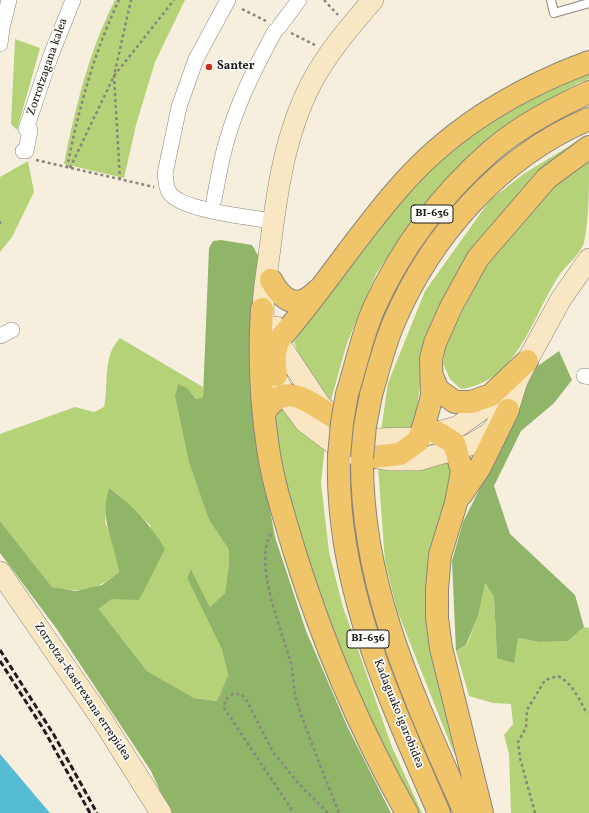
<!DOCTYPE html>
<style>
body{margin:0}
canvas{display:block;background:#f6efde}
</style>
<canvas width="589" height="813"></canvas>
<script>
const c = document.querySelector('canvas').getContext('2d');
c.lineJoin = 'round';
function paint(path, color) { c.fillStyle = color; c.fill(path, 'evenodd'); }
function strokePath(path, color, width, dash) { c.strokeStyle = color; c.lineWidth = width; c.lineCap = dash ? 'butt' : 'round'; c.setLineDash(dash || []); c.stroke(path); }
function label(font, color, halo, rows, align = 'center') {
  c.font = font + ' Vollkorn,serif'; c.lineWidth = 3.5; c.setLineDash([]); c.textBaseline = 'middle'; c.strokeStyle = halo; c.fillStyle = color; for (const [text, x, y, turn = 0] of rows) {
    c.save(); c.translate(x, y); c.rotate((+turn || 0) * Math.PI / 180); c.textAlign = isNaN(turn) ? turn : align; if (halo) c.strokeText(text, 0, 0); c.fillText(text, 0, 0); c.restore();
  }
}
const green = new Path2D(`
 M115,0h70l-30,62 -19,63 -12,53 -60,-14c11,-56 25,-113 51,-164z
 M15,39l25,9 -23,82 -6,-6z
 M589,70v9l-11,4 -65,38 -46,37 -50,55 -41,61 -29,69 -16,57 -16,-12 -13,-24 -8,-22 58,-86 51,-64 67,-55 48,-34z
 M579,140l-54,47 -53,63 -41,74 -8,37 -6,48 -6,20 -30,2 7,-48 37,-92 65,-91 35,-27z
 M28,161l6,31 -22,45 -12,15v-75z
 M589,161c0,26 0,58 -5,82 -4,12 -19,23 -26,34 -26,41 -41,105 -97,112l-11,-10 -7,-16 4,-23 48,-89 55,-62z
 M120,338l83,49v10l-7,2 -9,-11 -12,9 14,66 20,57 20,30v13l-4,30 -15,14 -19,-38 -4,9 35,72 6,25 -11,26 -23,-3 -47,-27 -48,-62 13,-10 39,-73 -31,-30 -11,-8 -4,34 11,30 3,20c-25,20 -35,21 -67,15l-52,-66v-87l75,-27 19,5 10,-5c5,-23 -2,-51 16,-69z
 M283,401l42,45 -4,37 8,69 14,55 49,140 30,66h-6l-69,-138 -49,-132 -20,-76 -6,-55z
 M450,461l4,14 -20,157 21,124 -58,-146 -12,-48 -7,-96z
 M484,582l10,15 3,61 21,-20 21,4 29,-1 16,-14 5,1v185h-78l-2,-59 -5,-19 9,-11 -2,-20 -18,-1 -24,-7 -13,-45 11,-6 11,-29z`);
const forest = new Path2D(`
 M221,240l31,5 7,12 -9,67 8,121 17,92 31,94 42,97 43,85h-221l-19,-42 -95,-143 -56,-75v-32l52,66 24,4 26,-6 17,-13c-5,-33 -20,-50 -10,-84 24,17 40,35 56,61l-26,51 -27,-1 -13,10 48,62 47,27 23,3 11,-26 -6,-25 -35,-72 4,-9 19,38 15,-14 4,-30v-13l-20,-30 -20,-57 -14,-66 3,-13 9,4 9,11 7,-2 6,-149 4,-7z
 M559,351l13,29 -18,23 -33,28 -27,55 16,48 65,61 9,32 -16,14 -29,1 -21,-4 -4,25 -17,-5 -3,-61 -9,-14 -7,33 -12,29 -10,6 -4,-90 11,-39 52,-104 10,-30 10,-20z`);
const water = new Path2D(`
 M0,754l50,59h-50z`);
const path = new Path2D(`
 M324,0l14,15
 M242,9l24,12
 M291,33l24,12
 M36,160l118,27
 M67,168c11,-58 27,-115 52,-168
 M70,168l44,-92 60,-76
 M120,180l-6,-104 17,-76
 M0,221v4
 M271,534c-18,29 11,97 20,129 3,14 2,29 7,42 12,36 27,72 41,108
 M292,810l-68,-102 1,-8 8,-6h8l6,7 26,51 26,32 29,29
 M535,813l-15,-55 -2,-16 8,-14 1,-18 18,-30 13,-4c14,7 20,21 27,34l4,2`);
const lane = new Path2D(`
 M551,0l3,13 35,-10`);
const street = new Path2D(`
 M228,0l-32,59 -17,48 -14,67c1,6 1,13 4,18 10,18 83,26 105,29
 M279,27l20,-27
 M0,44l2,-16 7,-28
 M23,151h3l4,-21 -4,-1 25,-74 22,-55
 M214,200c4,-20 7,-41 13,-60 11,-39 29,-74 48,-109
 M0,336l12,-6
 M584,376l5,1`);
const secondary = new Path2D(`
 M264,326c-3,-26 3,-52 6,-78 7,-57 15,-116 43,-168 16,-29 38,-55 60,-80
 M276,327l5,19 40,60 30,25 24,8 38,-1 44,-11 50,-35
 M279,383l3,8 23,31 40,30 44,8h30l51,-15 20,-12 18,-23 9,-29 10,-20 34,-62 28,-40
 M0,572l103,149 58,92`);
const highway = new Path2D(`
 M271,280c6,11 16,25 31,21 6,-2 12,-7 16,-11
 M262,309c-3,46 -1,93 6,139 5,35 16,68 26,102 29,93 65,179 113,263
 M276,375c-2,-12 -3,-24 3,-35 42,-48 76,-102 118,-150 51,-60 119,-101 192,-128
 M432,376l6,14 17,12h16l20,-7 36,-34
 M347,394c9,-28 15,-59 27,-86 27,-60 68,-114 117,-157 29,-25 64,-43 98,-59
 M371,395c7,-24 13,-50 23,-73 37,-87 107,-166 195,-203
 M264,413c21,-35 46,-10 71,5
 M436,432l18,11 8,28 -6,32 -16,52 -3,34v29l4,30 41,165
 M339,456c-4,129 50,241 100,357
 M373,457l27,-3 18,-13 6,-16 8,-29 -1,-37 4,-16 16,-36 27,-49 69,-80 42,-31
 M362,458c-1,130 52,239 103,355
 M461,495l19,-28 28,-57`);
const rail = new Path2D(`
 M0,650l54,85 43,78
 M0,661l44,69 46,83`);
const highwayBridge = new Path2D(`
 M339,456l3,-33 5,-29
 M362,458l3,-32 6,-31`);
const markers = [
 [209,67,4,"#c8321e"]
];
const shields = [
 [432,214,42],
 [368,639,42]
];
const shieldNames = [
 ["BI-636",432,214],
 ["BI-636",368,639]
];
const streetNames = [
 ["Zorrotzagana kalea",48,67,-71],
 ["Zorrotza-Kastrexana errepidea",82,692,56],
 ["Kadaguako igarobidea",398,714,68]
];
const poiNames = [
 ["Santer",217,67]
];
paint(green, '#b5d278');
paint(forest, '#90b468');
paint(water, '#56bcd4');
strokePath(lane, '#89867d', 10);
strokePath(street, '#89867d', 16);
strokePath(secondary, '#89867d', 22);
strokePath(highway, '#89867d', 24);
strokePath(path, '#89867d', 2.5, [3, 3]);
strokePath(lane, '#fff', 8);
strokePath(street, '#fff', 15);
strokePath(secondary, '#f9e7c3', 21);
strokePath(highway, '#f0c469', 22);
strokePath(rail, '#1c1c1c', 3, [6, 3]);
strokePath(highwayBridge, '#89867d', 24, []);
strokePath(highwayBridge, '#f0c469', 22);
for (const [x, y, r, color] of markers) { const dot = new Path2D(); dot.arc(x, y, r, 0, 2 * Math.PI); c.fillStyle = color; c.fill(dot); strokePath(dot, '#fdfcf7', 1.5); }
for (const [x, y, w] of shields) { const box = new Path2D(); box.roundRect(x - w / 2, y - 9, w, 18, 3); c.fillStyle = '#fdfcf7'; c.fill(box); strokePath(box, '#1c1c1c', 1); }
label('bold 11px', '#1c1c1c', null, shieldNames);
label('12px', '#1c1c1c', '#fdfcf7', streetNames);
label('bold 12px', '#1c1c1c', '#fdfcf7', poiNames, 'left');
</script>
